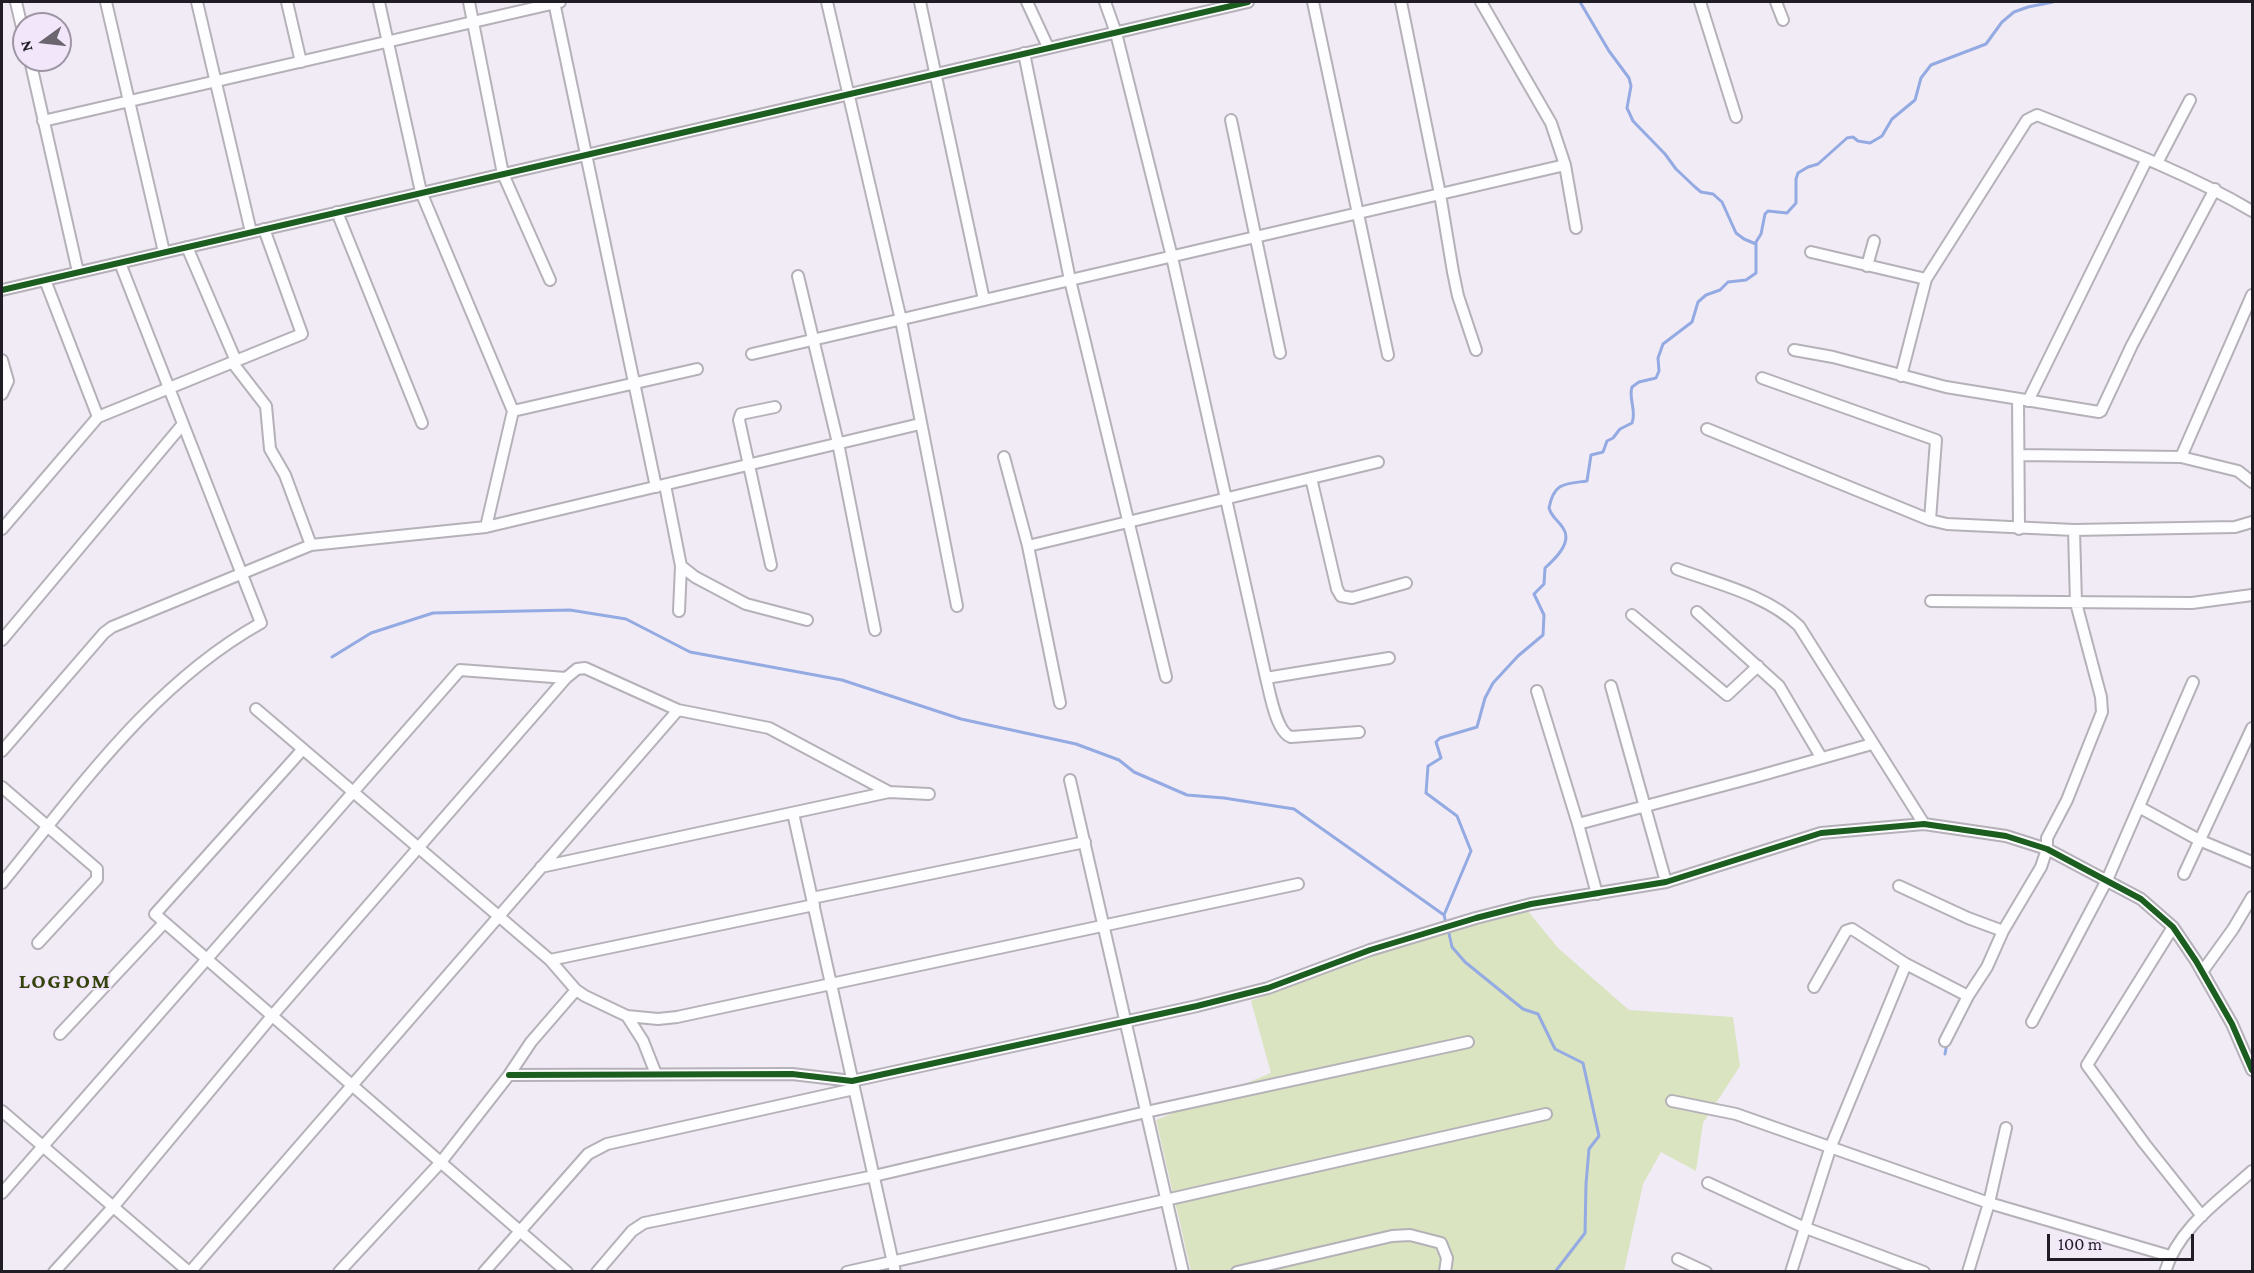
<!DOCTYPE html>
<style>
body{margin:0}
#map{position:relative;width:2254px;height:1273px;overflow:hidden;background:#f1ebf6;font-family:"Crimson Pro",serif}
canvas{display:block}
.frame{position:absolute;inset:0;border:3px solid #211d24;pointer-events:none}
.north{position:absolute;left:12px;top:12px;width:60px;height:60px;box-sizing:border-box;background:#f2e7fa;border:2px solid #9e96a4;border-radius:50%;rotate:255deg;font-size:16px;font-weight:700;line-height:24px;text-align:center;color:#211d24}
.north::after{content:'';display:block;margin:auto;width:21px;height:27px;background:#6a656e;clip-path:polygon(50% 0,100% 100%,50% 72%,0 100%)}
.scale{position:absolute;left:2047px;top:1234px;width:147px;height:27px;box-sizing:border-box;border:3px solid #211d24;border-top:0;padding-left:8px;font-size:18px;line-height:21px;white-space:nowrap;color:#211d24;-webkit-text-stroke:4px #f2e7fa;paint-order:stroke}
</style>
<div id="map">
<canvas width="2254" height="1273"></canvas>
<div class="frame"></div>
<div class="north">N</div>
<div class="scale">100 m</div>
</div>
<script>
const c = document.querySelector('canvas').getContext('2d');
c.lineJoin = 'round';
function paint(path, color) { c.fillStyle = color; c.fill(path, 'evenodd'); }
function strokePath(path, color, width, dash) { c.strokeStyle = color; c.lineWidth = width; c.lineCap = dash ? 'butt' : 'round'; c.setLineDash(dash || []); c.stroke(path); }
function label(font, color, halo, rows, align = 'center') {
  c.font = font + ' "Crimson Pro",serif'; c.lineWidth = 4.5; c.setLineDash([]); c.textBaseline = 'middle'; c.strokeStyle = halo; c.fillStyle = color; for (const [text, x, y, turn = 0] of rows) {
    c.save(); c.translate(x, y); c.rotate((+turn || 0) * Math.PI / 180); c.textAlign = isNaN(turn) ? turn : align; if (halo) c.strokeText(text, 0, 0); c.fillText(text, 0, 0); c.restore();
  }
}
const green = new Path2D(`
 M1527,910l31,38 71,62 104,7 7,49 -37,57 -7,48 -35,-19 -18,32 -19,87h-433l-35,-151 115,-47 -20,-72 154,-58z`);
const stream = new Path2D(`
 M1580,2l29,49 20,27 2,8 -4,22 6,13 32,33 11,15 19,18 6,5 12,2 9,8 14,31 8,6 12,5
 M332,657l39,-24 62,-20 137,-3 56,9 64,33 152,28 119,39 115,25 43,16 15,12 53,23 37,3 70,11 150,106
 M1446,923l-2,-8 27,-64 -14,-35 -31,-23 2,-27 13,-8 -5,-16 4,-4 37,-11 8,-29 8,-15 25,-27 25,-21 1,-20 -10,-21 10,-10 1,-16c10,-9 28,-26 18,-40 -5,-8 -11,-10 -14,-20 5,-26 16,-24 38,-27l4,-26 12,-3 4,-11 6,-3 7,-9 12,-6c5,-13 -4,-24 0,-36l7,-5 17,-4 3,-7 -1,-13 5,-14 29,-22 6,-20 8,-7 14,-5 8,-8 18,-2 10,-7v-31l5,-8 4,-20 3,-3 19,2 9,-10v-24l2,-6 10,-6 10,-3 29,-26 6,-1 5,4 12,2 12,-7 10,-17 23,-19 6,-22 10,-13 55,-21 16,-22 12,-10 14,-5 25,-5
 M1448,929l4,18 13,15 58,47 15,5 17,35 28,14 16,73 -10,13 -3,35 -1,49 -30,39
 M1945,1054l2,-11`);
const minor = new Path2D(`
 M16,2l8,34
 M106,2l58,250
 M197,2l54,230
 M287,2l14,60
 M379,2l42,190 92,219 -27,116
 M469,2l34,172 47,106
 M554,2l102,485
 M827,2l74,318 56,286
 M920,2l64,298
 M1027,2l21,45
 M1105,2l11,31 56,224 94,421 123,-20
 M1313,2l75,353
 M1401,2l39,192 13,78 5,24 18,54
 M1481,2l70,121 14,42 11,63
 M1700,2l36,115
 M1776,2l7,18
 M1024,53l46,227 96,397
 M30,60l48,212
 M1231,120l49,233
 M43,121l517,-119
 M2157,163l33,-63
 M337,212l85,211
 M187,247l49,114
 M1811,252l115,27
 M1867,266l7,-25
 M798,276l40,167 37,187
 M45,280l53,137
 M2,290l1246,-288
 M1794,350l39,7 113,30 153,25 2,-1 31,-66 83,-156
 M752,354l813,-189
 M2,360l6,21 -6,13
 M232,362l34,44 4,43 15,26 26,70
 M1901,376l25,-97 101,-159 10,-5c73,29 147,56 215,96
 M1762,378l174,62 -6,80
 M2018,399l1,130
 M2028,401l119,-242
 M513,411l184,-42
 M1707,429l223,91 17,4 127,6 161,-3 17,-5
 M2020,455l161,2 57,14 14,11
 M1004,457l24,89 32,157
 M2181,457l71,-162
 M1311,478l26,111 4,7 11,2 54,-15
 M665,485l16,81 -2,45
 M2,529l96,-112 204,-83 -38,-105
 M1028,546l350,-84
 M771,565l-32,-145 2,-6 34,-7
 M681,566l14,11 51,27 61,16
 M1677,569c41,15 90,26 122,57l125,198
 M1931,601l261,2 60,-8
 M1697,612l82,74 42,71
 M1632,615l95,80 31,-29
 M2,640l181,-216
 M1266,678c4,15 10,54 25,59l68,-5
 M1611,686l55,196
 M1537,691l41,133 19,70
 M256,709l294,251 26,30 9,6 42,20 16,25 13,33
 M303,749l-148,165 412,358
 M2,751l102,-118 8,-6 199,-82 175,-18 434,-103
 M1070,780l113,492
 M2,787l95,82v10l-59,64
 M2139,807l60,33 53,22
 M793,813l102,459
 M1578,824l177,-47 117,-33
 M541,867l348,-75 40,2
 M2184,874l68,-146
 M2,883c77,-94 150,-199 259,-260l-141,-360
 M1899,886l69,32 35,13
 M812,898l273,-56
 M2173,927l-86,138 57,78 58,73
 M550,960l264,-55
 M2202,972l31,-43 19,-32
 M1814,987l32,-56 6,-2 54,35 62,32
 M627,1016l31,3 19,-2 621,-133
 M2032,1022l75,-142 86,-198
 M60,1034l104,-111
 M1945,1041l23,-45 19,-29 16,-36 38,-64 6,-18v-11l20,-38 35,-88 -1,-15 -25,-94 -2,-73
 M509,1075l283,-1 60,7 345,-75 71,-18 102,-38 106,-32 55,-14 135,-22 155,-49 103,-9 82,12 41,13 94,50 32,28 23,34 36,63 20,46
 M1672,1101l64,13 253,89 181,53
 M2,1111l187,161
 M1708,1183l95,44 121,45
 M2,1193l458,-523 106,8
 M1678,1259l28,13
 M54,1272l60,-66 158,-190 294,-338 11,-9 8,-1 93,42 91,18 120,64
 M190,1272l488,-562
 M339,1272l102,-110 68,-87 22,-33 45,-52
 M484,1272l104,-118 19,-10 247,-55
 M597,1272l35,-41 12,-8 230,-47 272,-64 322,-70
 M847,1272l699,-158
 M1237,1272l155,-36 18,-1 31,8 6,15 -2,14
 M1791,1272l40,-126 75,-182
 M1968,1272l21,-69 17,-75
 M2165,1272c13,-44 55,-72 87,-101`);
const cycleway = new Path2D(`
 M2,290l1246,-288
 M509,1075l283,-1 60,7 345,-75 71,-18 102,-38 106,-32 55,-14 135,-22 155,-49 103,-9 82,12 41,13 94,50 32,28 23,34 36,63 20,46`);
const districtNames = [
 ["LOGPOM",65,982]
];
paint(green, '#dae4c0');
strokePath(stream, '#94aae2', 3);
strokePath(minor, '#b5b1b8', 14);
strokePath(minor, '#fdfcfe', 10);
strokePath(cycleway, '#1b5e20', 6);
c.letterSpacing = '1.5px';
label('bold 21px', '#34430b', '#f2e7fa', districtNames);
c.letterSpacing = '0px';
</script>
